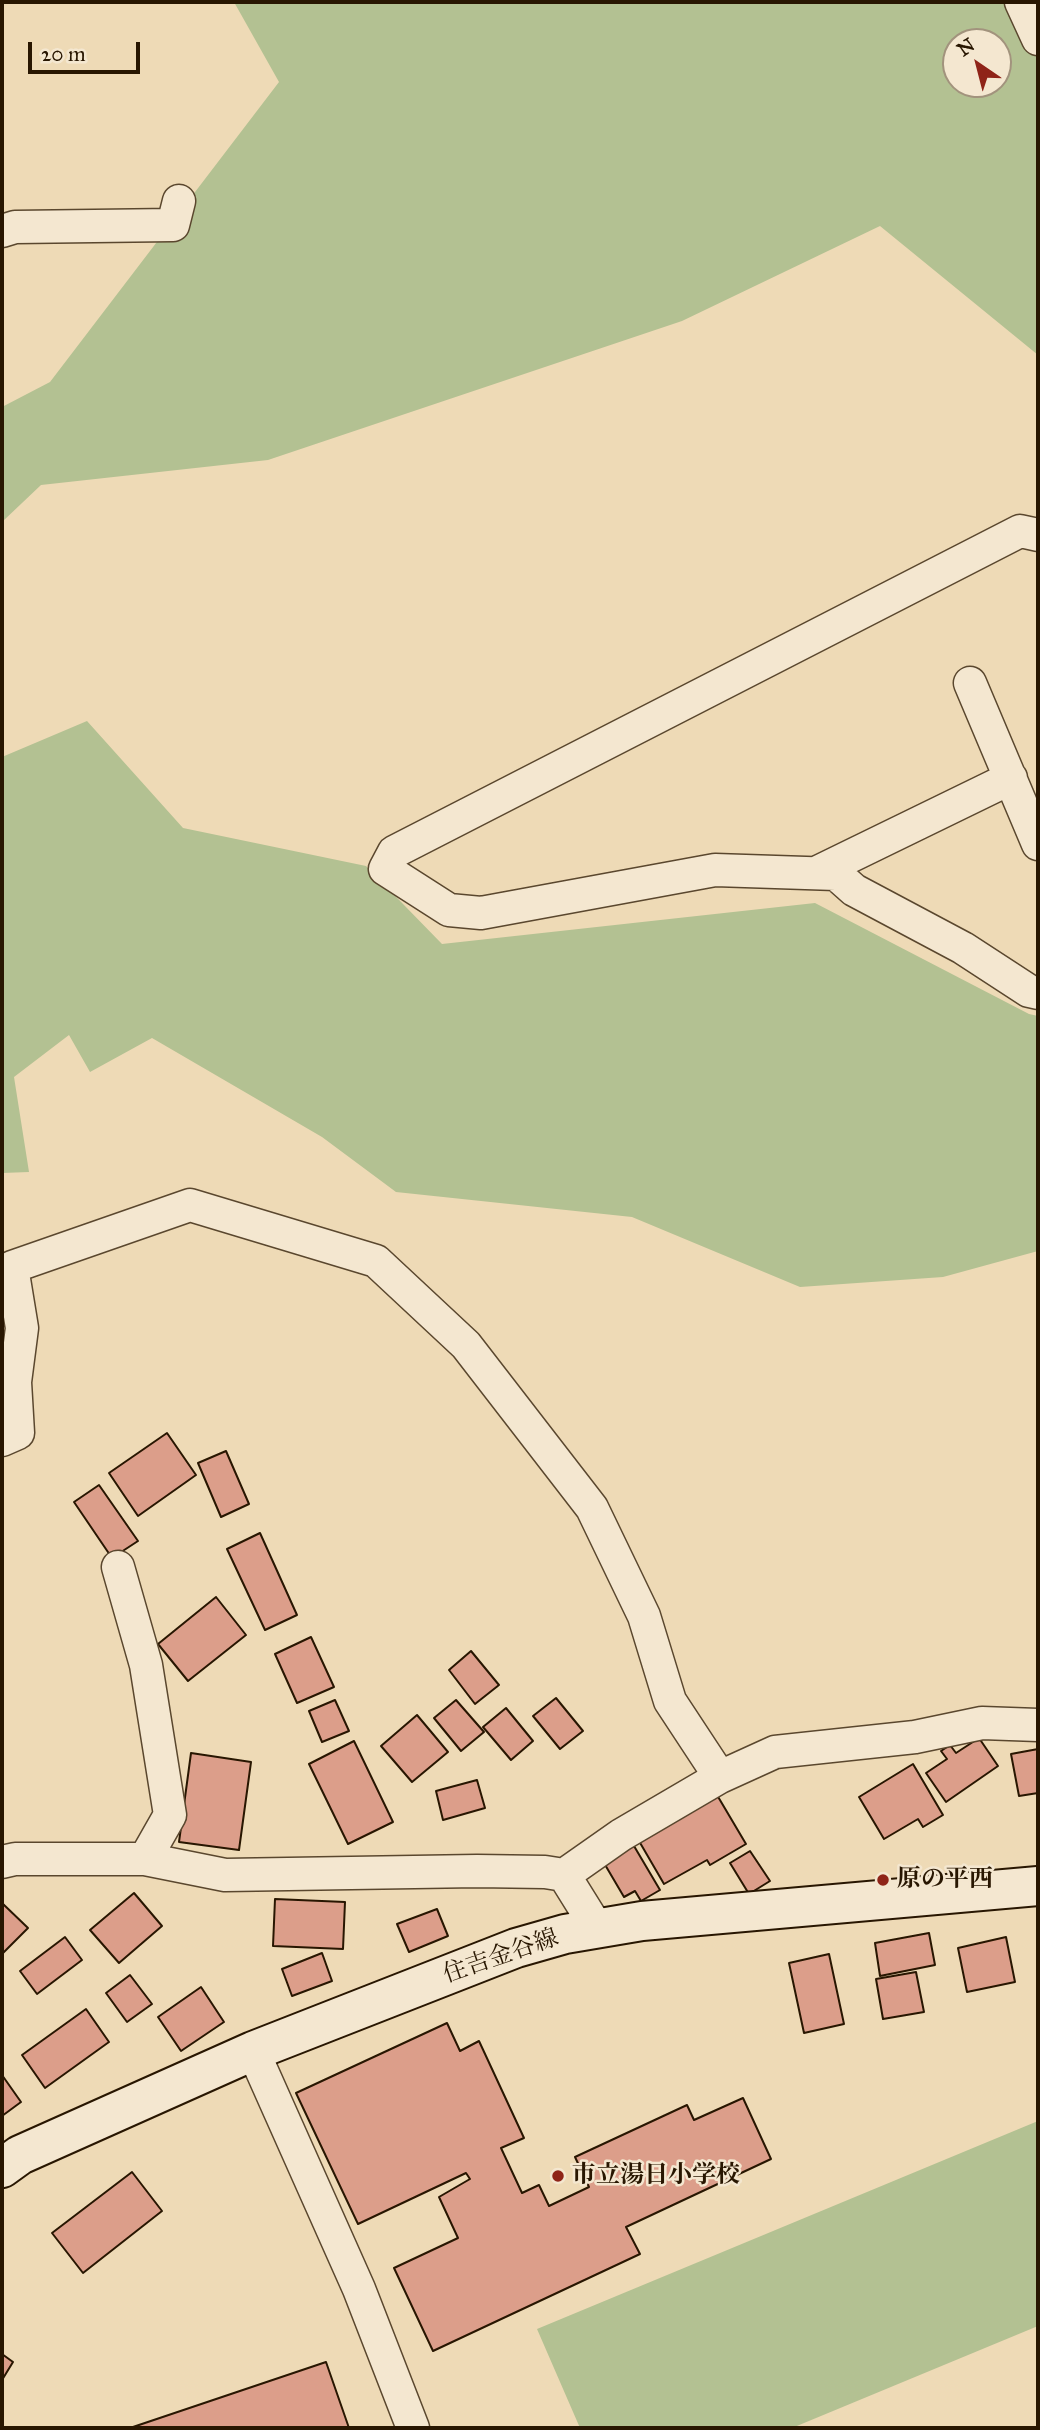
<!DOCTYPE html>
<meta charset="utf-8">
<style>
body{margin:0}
#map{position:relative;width:1040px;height:2430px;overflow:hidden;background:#eedab6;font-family:"IM FELL Great Primer",serif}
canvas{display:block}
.frame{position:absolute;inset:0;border:4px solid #281601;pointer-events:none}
.north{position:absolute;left:942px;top:28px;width:70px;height:70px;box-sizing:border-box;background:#f4e7d0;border:2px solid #a2937d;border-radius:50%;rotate:325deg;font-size:19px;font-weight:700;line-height:28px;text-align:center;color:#281601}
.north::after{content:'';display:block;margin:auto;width:24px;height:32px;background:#8f2418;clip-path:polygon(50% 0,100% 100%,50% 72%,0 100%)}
.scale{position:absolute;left:28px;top:42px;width:112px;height:32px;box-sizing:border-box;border:4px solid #281601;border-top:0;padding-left:9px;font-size:21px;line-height:24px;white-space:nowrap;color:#281601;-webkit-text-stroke:5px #f4e7d0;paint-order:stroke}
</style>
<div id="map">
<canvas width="1040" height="2430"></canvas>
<div class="frame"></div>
<div class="north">N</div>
<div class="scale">20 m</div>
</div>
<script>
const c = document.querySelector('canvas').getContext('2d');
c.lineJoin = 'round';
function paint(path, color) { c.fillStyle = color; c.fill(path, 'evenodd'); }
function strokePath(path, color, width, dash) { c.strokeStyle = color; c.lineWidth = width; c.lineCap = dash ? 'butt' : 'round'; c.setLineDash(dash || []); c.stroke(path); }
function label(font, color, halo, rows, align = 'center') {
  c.font = font + ' "IM FELL Great Primer","Noto Serif JP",serif'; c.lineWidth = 5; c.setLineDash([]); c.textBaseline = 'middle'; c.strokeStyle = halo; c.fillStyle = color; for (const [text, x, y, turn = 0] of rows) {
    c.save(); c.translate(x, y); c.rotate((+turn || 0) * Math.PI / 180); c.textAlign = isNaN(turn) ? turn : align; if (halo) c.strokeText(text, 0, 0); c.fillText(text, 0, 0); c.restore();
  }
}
const green = new Path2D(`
 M234,2h804v353l-158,-129 -198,95 -414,139 -227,25 -39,37v-115l48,-25 229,-300zM956,42h42v42h-42z
 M87,721l96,107 183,38 76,78 373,-41 214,111 9,2v235l-95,26 -143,10 -168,-70 -236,-25 -74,-55 -170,-99 -62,34 -21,-37 -55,42 15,95 -27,1v-416z
 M1038,2121v205l-246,102h-212l-43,-99z`);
const building = new Path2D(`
 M167,1433l29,42 -58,41 -29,-43z
 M226,1451l23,53 -28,13 -23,-54z
 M99,1485l39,56 -26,17 -38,-56z
 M260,1533l37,82 -32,15 -38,-81z
 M216,1597l30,38 -58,46 -30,-37z
 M311,1637l23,50 -37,16 -22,-49z
 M471,1651l28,34 -24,19 -26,-34z
 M556,1698l27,33 -23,18 -27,-33z
 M335,1700l14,31 -27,11 -13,-31z
 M456,1700l28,32 -23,19 -27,-33z
 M506,1708l27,33 -22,19 -28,-33z
 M417,1715l31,37 -36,30 -31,-36z
 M979,1738l19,28 -52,36 -20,-29 21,-14 -6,-8 9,-6 6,8z
 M354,1741l39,81 -45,22 -39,-80z
 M1038,1749v44l-19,3 -8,-42z
 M191,1753l60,9 -12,88 -60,-8z
 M913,1764l30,51 -20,12 -5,-8 -34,20 -25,-42z
 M477,1780l8,28 -42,12 -7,-29z
 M717,1795l29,49 -36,21 -3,-5 -43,24 -25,-43z
 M634,1846l26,44 -19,11 -6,-10 -11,6 -20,-34z
 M750,1851l20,30 -21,13 -19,-31z
 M134,1893l28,33 -43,37 -29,-33z
 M275,1899l70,3 -2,47 -70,-3z
 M2,1903l26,25 -26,26z
 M437,1909l11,27 -39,16 -12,-28z
 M929,1933l6,32 -55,11 -5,-33z
 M65,1937l17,23 -45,34 -17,-23z
 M1006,1937l9,45 -48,10 -9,-44z
 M322,1953l10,28 -40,15 -10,-27z
 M829,1954l15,70 -40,9 -15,-70z
 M916,1972l8,40 -41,7 -7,-40z
 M130,1975l22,29 -25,18 -21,-29z
 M201,1987l23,35 -43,29 -23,-34z
 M86,2009l23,33 -64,46 -23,-33z
 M447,2023l13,28 19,-10 45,97 -23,10 21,45 17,-8 10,21 40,-19 -14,-30 112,-52 7,15 49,-22 28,61 -145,68 14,27 -207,97 -39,-83 64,-30 -19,-41 31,-18 -4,-6 -108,51 -62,-131z
 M2,2075l19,27 -19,14z
 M132,2172l30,39 -79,62 -31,-40z
 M2,2354l11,8 -11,18z
 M326,2362l23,66h-219z`);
const minor = new Path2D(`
 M1021,2l17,37
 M2,231l13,-4 158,-2 6,-24
 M1038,535l-18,-4 -626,321 -9,17 64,41 32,3 234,-43 121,4 18,16 109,58 66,43 9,2
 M970,683l68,161
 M816,873l195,-95
 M2,1440l16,-7 -3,-51 7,-54 -10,-61 178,-62 186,56 90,84 126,163 52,108 26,85 50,76
 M118,1567l28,98 24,150 -25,44
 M2,1862l13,-3h130l80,16 252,-4 68,1 19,3 33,53
 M564,1875l57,-40 99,-58 55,-25 140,-15 67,-14 56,2
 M253,2051l106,238 54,139`);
const secondary = new Path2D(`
 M2,2168l18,-13 233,-104 263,-103 49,-14 77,-13 396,-35`);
const markers = [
 [883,1880,7,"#8f2418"],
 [558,2176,7,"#8f2418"]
];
const poiNames = [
 ["原の平西",897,1880],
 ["市立湯日小学校",572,2176]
];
const streetNames = [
 ["住吉金谷線",501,1957,-19]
];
paint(green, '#b3c192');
paint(building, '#dc9e8a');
strokePath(building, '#281601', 2);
strokePath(minor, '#5a472e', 35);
strokePath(secondary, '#281601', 42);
strokePath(minor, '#f4e7d0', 32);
strokePath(secondary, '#f4e7d0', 38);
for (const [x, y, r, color] of markers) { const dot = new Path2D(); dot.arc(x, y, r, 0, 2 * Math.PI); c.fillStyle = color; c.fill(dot); strokePath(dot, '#f4e7d0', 2.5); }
label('bold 24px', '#281601', '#f4e7d0', poiNames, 'left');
label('24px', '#281601', '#f4e7d0', streetNames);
</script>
